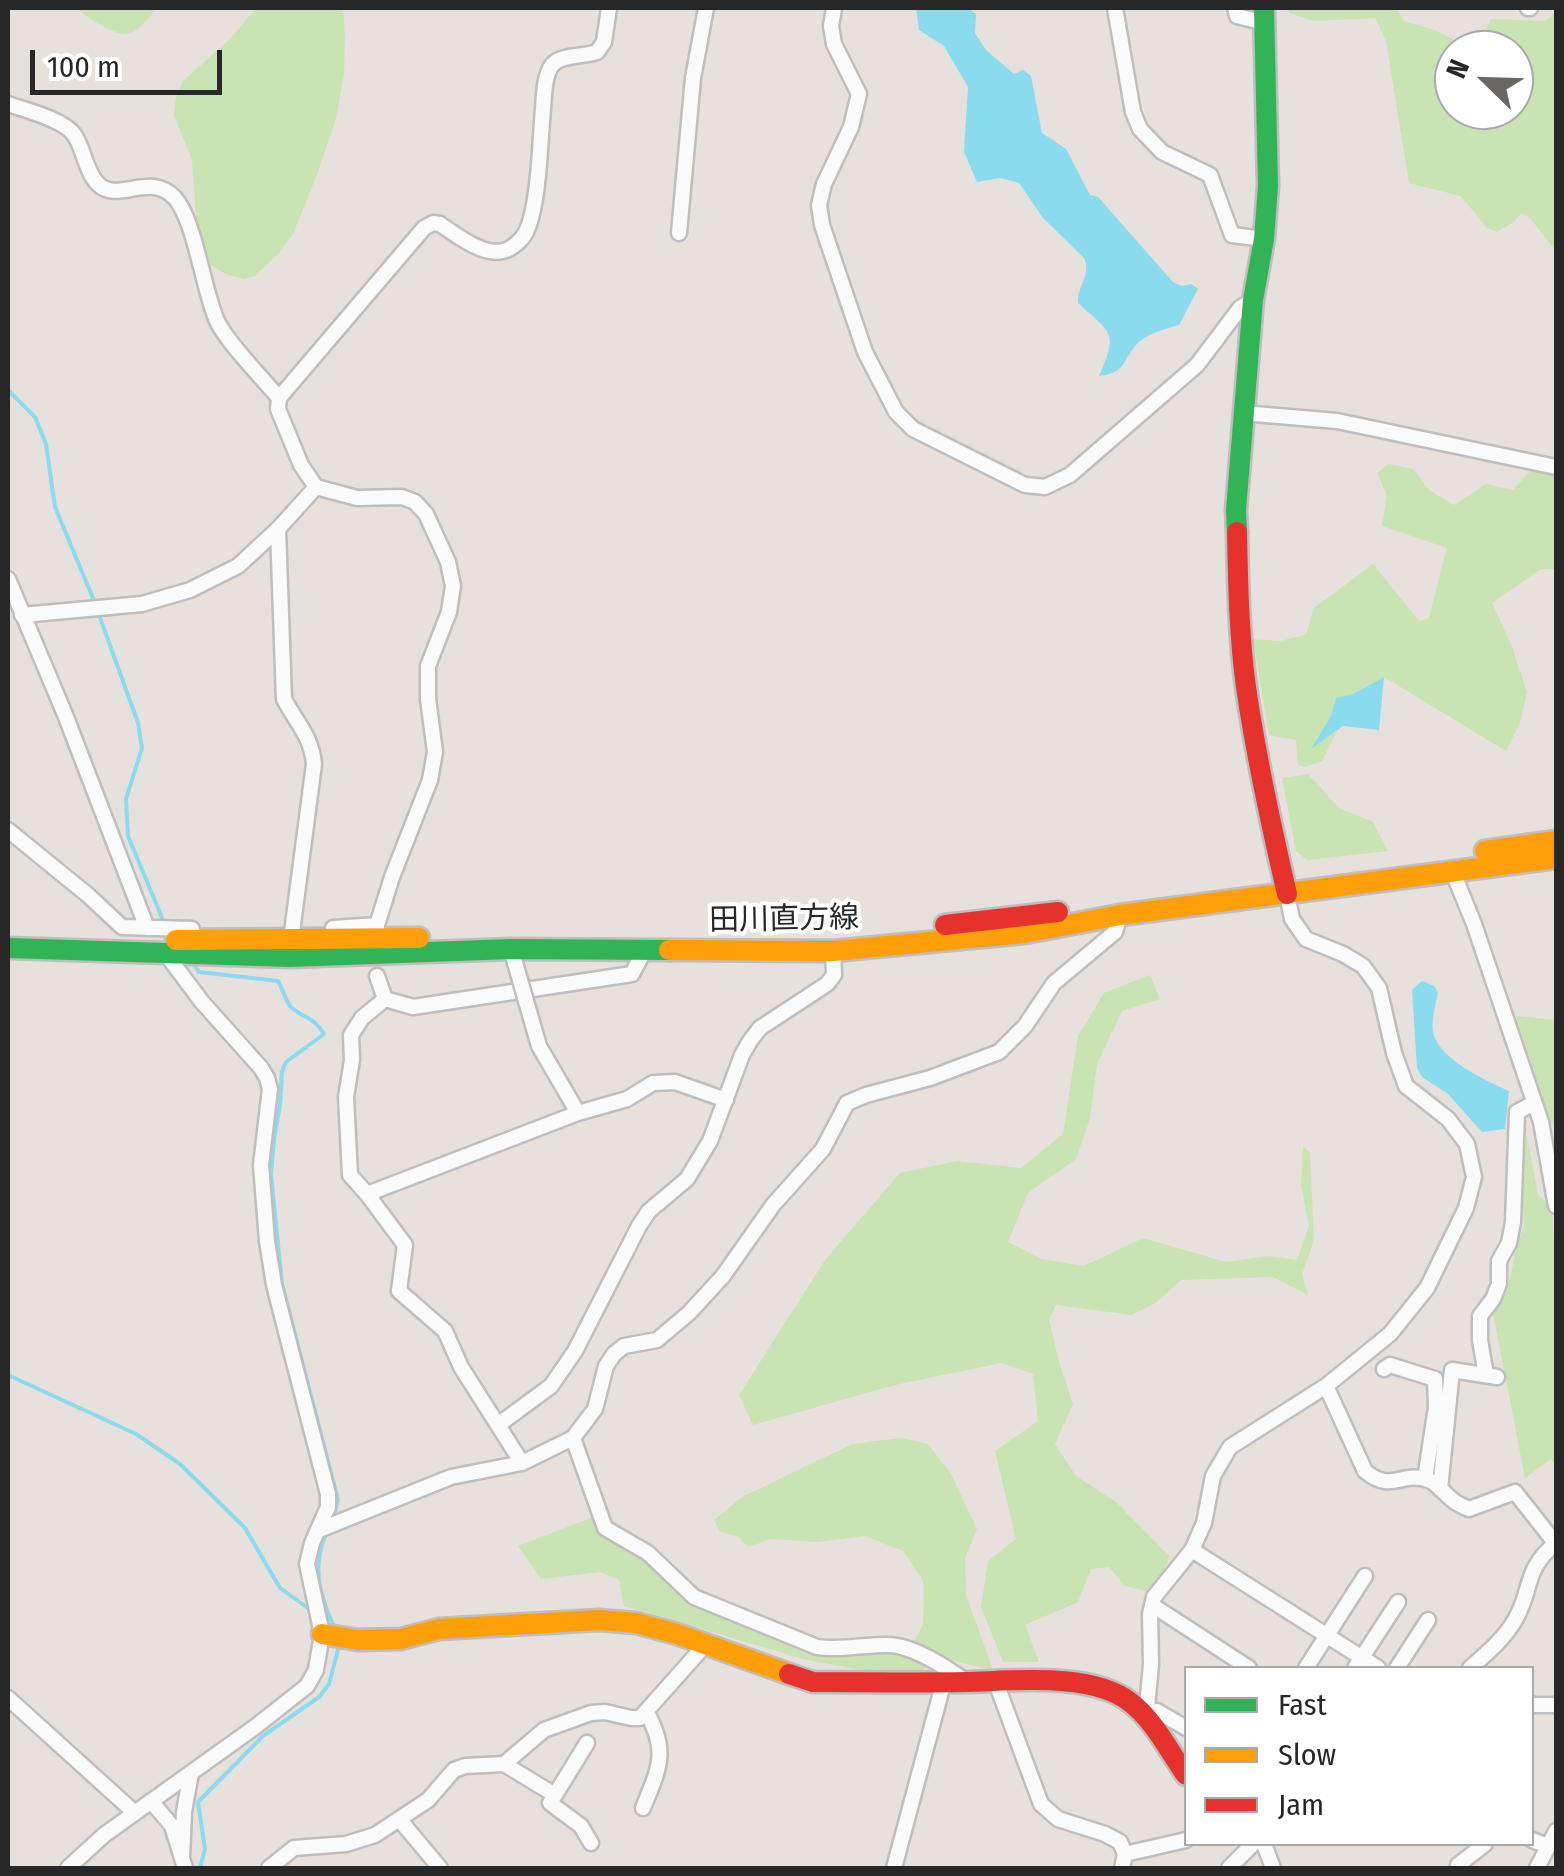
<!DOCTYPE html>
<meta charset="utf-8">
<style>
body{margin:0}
#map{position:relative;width:1564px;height:1876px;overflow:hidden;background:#e6e1dc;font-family:"Fira Sans Condensed",sans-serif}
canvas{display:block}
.frame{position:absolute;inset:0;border:10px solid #272727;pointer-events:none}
.legend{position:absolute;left:1184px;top:1666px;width:350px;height:180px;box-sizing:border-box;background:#fff;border:2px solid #a9a9a9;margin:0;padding:12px 18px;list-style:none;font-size:30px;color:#272727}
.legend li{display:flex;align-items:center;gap:20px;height:50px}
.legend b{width:50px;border:2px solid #a9a9a9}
.north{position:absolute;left:1434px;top:30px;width:100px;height:100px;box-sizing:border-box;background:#fff;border:2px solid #a9a9a9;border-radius:50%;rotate:293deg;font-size:28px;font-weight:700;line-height:40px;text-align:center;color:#272727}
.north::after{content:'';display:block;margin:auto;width:35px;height:45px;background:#6a6866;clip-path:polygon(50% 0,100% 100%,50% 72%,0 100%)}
.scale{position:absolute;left:30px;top:50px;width:192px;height:45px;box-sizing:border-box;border:5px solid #272727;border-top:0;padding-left:12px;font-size:30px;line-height:35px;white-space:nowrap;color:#272727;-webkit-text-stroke:8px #fff;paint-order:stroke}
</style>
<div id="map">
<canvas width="1564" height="1876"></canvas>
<div class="frame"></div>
<ul class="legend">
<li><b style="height:12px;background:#30b455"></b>Fast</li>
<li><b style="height:12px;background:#ff9f0a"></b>Slow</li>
<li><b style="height:12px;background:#e5322d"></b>Jam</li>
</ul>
<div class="north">N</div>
<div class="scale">100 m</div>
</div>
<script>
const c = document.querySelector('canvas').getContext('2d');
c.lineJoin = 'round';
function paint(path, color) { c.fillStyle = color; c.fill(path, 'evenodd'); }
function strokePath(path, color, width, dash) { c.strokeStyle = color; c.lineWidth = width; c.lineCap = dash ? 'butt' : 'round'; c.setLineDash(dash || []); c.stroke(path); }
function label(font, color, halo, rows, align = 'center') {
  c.font = font + ' "Fira Sans Condensed","Noto Sans JP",sans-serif'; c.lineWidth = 8; c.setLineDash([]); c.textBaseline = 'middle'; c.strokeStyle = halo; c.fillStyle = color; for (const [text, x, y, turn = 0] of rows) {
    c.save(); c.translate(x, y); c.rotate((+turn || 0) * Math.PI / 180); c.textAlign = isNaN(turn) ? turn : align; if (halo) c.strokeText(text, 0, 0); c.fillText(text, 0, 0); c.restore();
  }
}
const green = new Path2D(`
 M77,8h80c-7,9 -18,24 -30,26 -14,1 -41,-17 -50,-26z
 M256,8h87l2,28 -1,39 -9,47 -19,55 -23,57 -14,19 -24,23 -11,3 -18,-5 -15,-9 -13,-22 -6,-83 -18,-45 2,-18 8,-17 47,-42z
 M1288,8h108l8,13 31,9 40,20 16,-31 54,2 11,-9v81l-2,1 2,2v155l-27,-34 -8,-4 -7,9 -17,10 -10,-4 -26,-32 -52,-13 -23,-142 -11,-23 -61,3 -25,-8zM1454,50h60v60h-60z
 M1389,464l24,5 16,21 25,15 32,-21 27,6 19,-21 24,6v94h-15l-49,34 19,41 16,48 -7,31 -14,28 -122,-74 -29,16 -19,5 -5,18 -18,30 24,-15 -15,30 -18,6 -6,-2 -2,-25 -27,-5 -16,-96 27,2 26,-6 8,-27 59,-44 46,57 10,-3 18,-70 -65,-22 5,-31 -10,-22z
 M1308,774l31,34 34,14 15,29 -81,9 -11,-9 -14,-73z
 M1150,975l10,24 -38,12 -25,53 -7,55 -14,40 -48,34 -20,49 33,17 43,7 59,-28 83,24 42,-6 29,4 12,-34 -8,-41 2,-39 7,7 4,87 -12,34 6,21 -35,-18 -92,3 -24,22 -25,13 -76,-10 -7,15 10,42 14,42 -18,40 21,32 40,26 54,55 -11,21 -13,13 -21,-5 -16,-19 -18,2 -13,33 -53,23 14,37h-36l-22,-55 7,-46 28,-22 -21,-88 43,-30 -5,-47 -32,-11 -106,22 -142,40 -14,-30 86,-135 75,-87 57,-12 64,7 42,-34 15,-98 26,-43z
 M1516,1016l40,4v104l-5,1z
 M1527,1136l11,59 14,12 4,72v188l-5,-8 -26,19 -32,-165 15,-24 7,-36 9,-28 -5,-88z
 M901,1438l27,6 23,30 26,55 -12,29 1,37 27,75 -65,-15 -12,-6 -1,-10 8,-14 1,-37 -2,-10 -19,-27 -38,-15 -48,6 -48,-3 -19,8 -5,-3 -6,-7 -20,-6 -5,-11 28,-23 110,-53z
 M596,1516l54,45 42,40 125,50 72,-3 37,15 -3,10 -63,-3 -57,-11 -179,-53 -5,-26 -19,-8 -59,7 -23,-33z`);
const water = new Path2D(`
 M916,8h52l8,6 -1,19 11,17 28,24 9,-4 8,6 11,57 24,16 24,46 8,2 75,85 9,4 9,-2 7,5 -19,36c-16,5 -33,8 -44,21 -13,16 -10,27 -36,30 20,-44 12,-43 -21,-73 -1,-18 14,-27 6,-45l-41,-40 -24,-35 -19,-5 -23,4 -13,-30 4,-65 -24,-41 -25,-16z
 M1384,677l-5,53 -36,-4 -32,23 20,-33 5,-18 19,-5z
 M1422,981l12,5 4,6c-2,11 -7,29 -5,40 6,28 54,49 76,59l-4,38 -23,3 -34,-38 -26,-17 -5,-9 -5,-78z`);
const stream = new Path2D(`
 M8,390l27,27 11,27 9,63 40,96
 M98,612l40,111 4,25 -16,51 2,37 37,89
 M194,965l5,7 79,9c4,7 7,18 12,25 11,12 23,9 34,28l-38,28 -4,10 -2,33 -6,34 -3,36 11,109 56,216 -5,18
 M8,1375l128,59 44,30 65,64 35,60 32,23
 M327,1531c-16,36 -8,62 7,96
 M200,1868l5,-19 -7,-47 65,-66 56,-39 10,-13 10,-38`);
const street = new Path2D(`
 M834,8l-3,18 3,18 25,50 -8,33 -27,57 -5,21 3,20 43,127 31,60 17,17 112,56 20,2 25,-12 127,-110 43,-57 13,-8
 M1115,8l18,104 7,17 22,23 48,23 22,60 32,4
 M1235,8l2,8 28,7
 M1528,8h2
 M8,104c17,6 58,16 67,32 9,14 11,36 23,48 20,20 52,-13 77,14 20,23 28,91 42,123 9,20 46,58 62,77l-1,11 23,56 15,22 41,11 45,-1 13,5 11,12 22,48 5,24 -4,26 -21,54v33l7,53 -5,28 -38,97 -15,48v9
 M679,233l14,-155 13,-70
 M279,398l145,-170 9,-5 7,1c16,11 43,32 63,27 9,-2 19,-11 23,-19 13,-26 14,-91 17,-123 1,-13 1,-35 10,-45 10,-10 31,-7 44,-12l7,-10 5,-34
 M1243,413l94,8 219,46
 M278,529l6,170c13,25 27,36 30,65l-22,168
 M8,579l58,138 81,211
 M22,615l120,-11 48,-14 48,-24 40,-37 38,-42
 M8,830l81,66 33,31 70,2
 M1452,870l22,54 67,198 15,84
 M333,928l44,-3
 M511,949l9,31
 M377,976l8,23 -23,19 -11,17 1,25 -6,37 4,78 17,19 38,51 -6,46 46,40 16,36 61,96
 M385,999l28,8 219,-33 12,-23
 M526,1001l13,45 39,67
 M367,1194l211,-81 49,-14 26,-16 22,-1 51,18
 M1384,1369l6,-4 45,14 1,28 -11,72
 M1486,1375l-6,-35v-24l13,-17 6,-15v-23l10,-18 4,-21 4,-110 17,-9
 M1326,1386l39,85c27,23 37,-1 63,9 10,3 17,15 26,21 3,3 11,6 15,8l46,-17 41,52
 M498,1425l53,-39 24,-35 64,-125 10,-15 38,-32 23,-38 32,-86 8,-14 10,-13 67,-44 7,-9 -1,-24
 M573,1438l32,90 43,25 46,44 123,50c24,4 47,-3 71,-2 25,0 59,23 79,37
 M1440,1489l12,-119 45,7
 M319,1530l132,-53 71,-14 51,-25 22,-29 11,-43 8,-12 10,-8 33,-6 32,-27 34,-37 50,-71 50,-56 24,-46 19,-8 64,-17 69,-26 26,-26 29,-43 61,-51 5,-17
 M1192,1550l186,118
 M1152,1605l97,63
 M1306,1668l59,-92
 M1355,1668l43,-66
 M1397,1668l31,-48
 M1470,1668c16,-14 34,-29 45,-48 18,-31 8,-50 41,-77
 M995,1680l46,124 17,15 47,15 15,8 5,12 -3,14
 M8,1698l127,115
 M1532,1705h24
 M1157,1711l29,17
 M1146,1718l5,-54 -1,-50 4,-17 38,-47 12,-27 9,-47 17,-29 96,-61 64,-52 37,-46 39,-80 8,-31 -7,-33 -19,-25 -42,-33 -12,-33 -15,-65 -16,-22 -20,-12 -37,-15 -14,-20 -5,-25
 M504,1764l51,31 32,-52
 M555,1795l-5,8 31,23 10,17
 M151,1801l21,25 13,42
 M643,1808c16,-40 26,-56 3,-97
 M399,1819l41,49
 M1532,1840l16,6
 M1264,1844l9,24
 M1125,1854l61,-14
 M182,1857l2,-45 7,-39
 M1458,1865l27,-21
 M68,1868l36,-33 151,-108 52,-41 9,-16 6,-36 -15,-70 5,-21 16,-36v-13l-54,-209 -7,-44 -6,-76 9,-76 -3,-11 -6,-10 -59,-66 -36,-48
 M269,1868l25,-20 52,-4 29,-9 53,-35 26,-30 11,-4 39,-2 40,-34 47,-17 14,-1 26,6h9l66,-74
 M894,1868l50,-187
 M1229,1868l24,-24
 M1537,1868l19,-37`);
const fast = new Path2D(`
 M1237,532l-1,-22 17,-210 11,-61 4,-53 -4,-178
 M8,948l282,9 221,-8 158,1`);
const slow = new Path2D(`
 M1485,851l71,-10
 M176,940l243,-2
 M669,950l164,1 192,-18 95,-18 436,-57
 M322,1634l36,6 43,-1 38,-10 160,-9 37,3 41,11 112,40`);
const jam = new Path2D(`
 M1237,532c1,52 2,104 9,155 10,70 25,138 41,207
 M945,925l113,-13
 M789,1674l24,8c51,0 102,1 153,0 47,-1 125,-10 164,20 24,18 39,49 56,73`);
const streetBridge = new Path2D(`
 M520,980l6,21`);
const streetNames = [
 ["田川直方線",784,920,-1]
];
paint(green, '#cae3b2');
paint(water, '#8adbed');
strokePath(stream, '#8adbed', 4);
strokePath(street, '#bfbdbe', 19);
strokePath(fast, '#bfbdbe', 25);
strokePath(slow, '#bfbdbe', 25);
strokePath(jam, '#bfbdbe', 25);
strokePath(street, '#fbfafa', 14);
strokePath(fast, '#30b455', 20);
strokePath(slow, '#ff9f0a', 20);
strokePath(jam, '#e5322d', 20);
strokePath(streetBridge, '#bfbdbe', 19, []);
strokePath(streetBridge, '#fbfafa', 14);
label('30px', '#272727', '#fff', streetNames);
</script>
